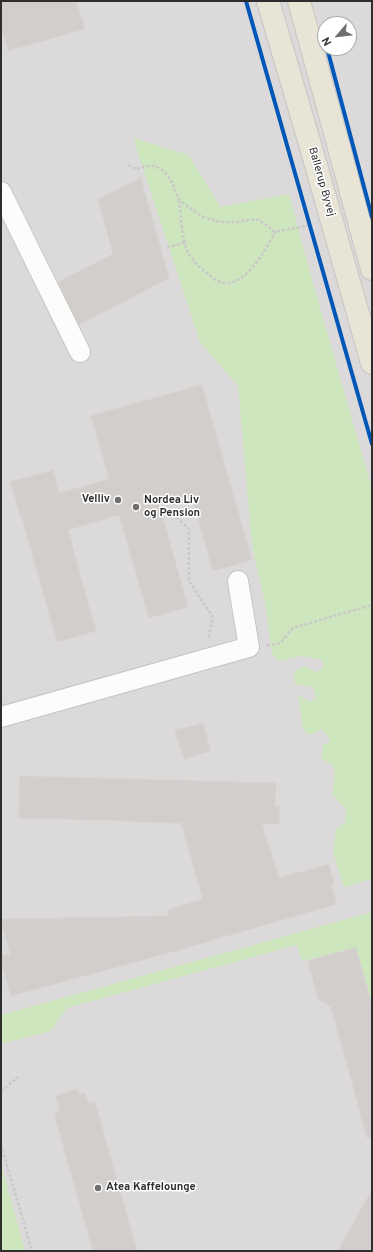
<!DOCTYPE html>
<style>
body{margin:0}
#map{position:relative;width:373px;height:1252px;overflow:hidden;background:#ece8e4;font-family:Overpass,sans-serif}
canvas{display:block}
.frame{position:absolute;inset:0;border:2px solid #2e2e2e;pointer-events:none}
.north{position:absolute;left:317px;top:16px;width:40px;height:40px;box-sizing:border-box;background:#fff;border:1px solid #ababab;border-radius:50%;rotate:242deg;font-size:11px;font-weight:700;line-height:16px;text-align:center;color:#2e2e2e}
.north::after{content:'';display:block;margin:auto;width:14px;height:18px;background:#706f6e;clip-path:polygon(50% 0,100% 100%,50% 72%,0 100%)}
</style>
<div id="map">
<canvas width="373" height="1252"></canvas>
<div class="frame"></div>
<div class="north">N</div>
</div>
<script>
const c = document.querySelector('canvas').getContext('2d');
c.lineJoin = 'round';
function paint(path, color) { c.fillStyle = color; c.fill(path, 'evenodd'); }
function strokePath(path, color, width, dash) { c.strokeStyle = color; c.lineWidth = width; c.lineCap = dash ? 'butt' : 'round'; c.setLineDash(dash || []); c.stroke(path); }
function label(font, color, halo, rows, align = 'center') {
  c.font = font + ' Overpass,sans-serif'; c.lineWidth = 3; c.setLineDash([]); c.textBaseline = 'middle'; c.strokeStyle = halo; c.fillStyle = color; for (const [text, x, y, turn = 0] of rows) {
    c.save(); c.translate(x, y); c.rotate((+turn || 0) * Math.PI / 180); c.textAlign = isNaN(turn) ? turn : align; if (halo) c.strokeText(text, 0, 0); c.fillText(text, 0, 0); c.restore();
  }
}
const industrial = new Path2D(`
 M1,1h371v1250h-371zM325,24h24v24h-24z`);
const green = new Path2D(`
 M133,138l56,17 31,52 69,-13 22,82 61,213v390l-28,8 -11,-35 3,-23 9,-6 1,-14 -14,-14 3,-22 -3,-8 -11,-7 2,-14 8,-2 -9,-13 -12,6 -7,-5 -5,-36 11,8 7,-4 -3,-11 -18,-3 -1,-12 10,-6 12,6 7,-5 -1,-7 -20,-4 -24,5 -6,-7 -7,-51 -13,-57 -14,-160 -38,-44z
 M372,912v99l-19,-63 -51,13 -5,-16 -230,63 -16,23 -50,13v-29z
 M1,1163l24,88h-24z`);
const building = new Path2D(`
 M1,1h75l9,28 -77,22 -7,-25z
 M141,178l28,100 -90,47 -21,-43 55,-28 -15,-54z
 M202,385l50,175 -39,11 -22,-76 -32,9 29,103 -39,11 -30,-103 -51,15 28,101 -39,11 -35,-124h-1l-11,-36 43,-12 6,23 50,-14 -18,-63z
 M203,723l8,28 -27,8 -9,-28z
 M20,776l256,7 -1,23h5l-1,18h-17l17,54 50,-14 5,19 -3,1 6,20 -158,46 -168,46 -10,-36v-4l9,-2 -9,-35 167,-3 -1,-6 36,-11 -22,-76 -47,-1v-1l-115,-3z
 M356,948l16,57v133h-5l-36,-131 -13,-8 -10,-38z
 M77,1089l2,5 6,-1 3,10 7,-2 42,150h-44l-39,-138 6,-2 -4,-15z
 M372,1190v61h-34z`);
const path = new Path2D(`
 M128,165l8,4 11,-3h8l9,5 8,11 7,18 24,17 17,5h17l19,-3 9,5 10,8 35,-7
 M179,200c2,14 3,43 10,54 4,7 12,15 19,20 3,2 6,6 10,7 25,12 48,-32 57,-49
 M167,248l18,-6
 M173,514l16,15v52l24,36 -5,22
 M267,645c3,0 7,0 10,-1 9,-3 9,-13 19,-17l76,-22
 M1,1091l17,-14
 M1,1145l31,106`);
const minor = new Path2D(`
 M1,192l79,160
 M1,717l248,-70 -11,-66`);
const major = new Path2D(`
 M268,1l44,150 60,212
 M299,1l73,268`);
const cycleway = new Path2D(`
 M246,1l126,443
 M327,48l45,169`);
const markers = [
 [118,500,4,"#706f6e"],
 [136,507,4,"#706f6e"],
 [98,1188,4,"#706f6e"]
];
const streetNames = [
 ["Ballerup Byvej",321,182,74]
];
const poiNames = [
 ["Velliv",110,500,"right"],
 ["Nordea Liv",144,501],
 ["og Pension",144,514],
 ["Atea Kaffelounge",106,1188]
];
paint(industrial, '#dcd9db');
paint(green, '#cee6be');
paint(building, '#d1cecb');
strokePath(building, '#d7d4d0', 1);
strokePath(minor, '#c5c4c5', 22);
strokePath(major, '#c6c5c4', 24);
strokePath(path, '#c9c9c8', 2.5, [3, 2]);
strokePath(minor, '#fcfcfb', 20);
strokePath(major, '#e8e4d6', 22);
strokePath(cycleway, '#0057b8', 4);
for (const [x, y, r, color] of markers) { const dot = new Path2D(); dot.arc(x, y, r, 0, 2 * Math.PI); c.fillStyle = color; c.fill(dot); strokePath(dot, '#fff', 1.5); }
label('11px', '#2e2e2e', '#fff', streetNames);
label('bold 11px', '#2e2e2e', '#fff', poiNames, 'left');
</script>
